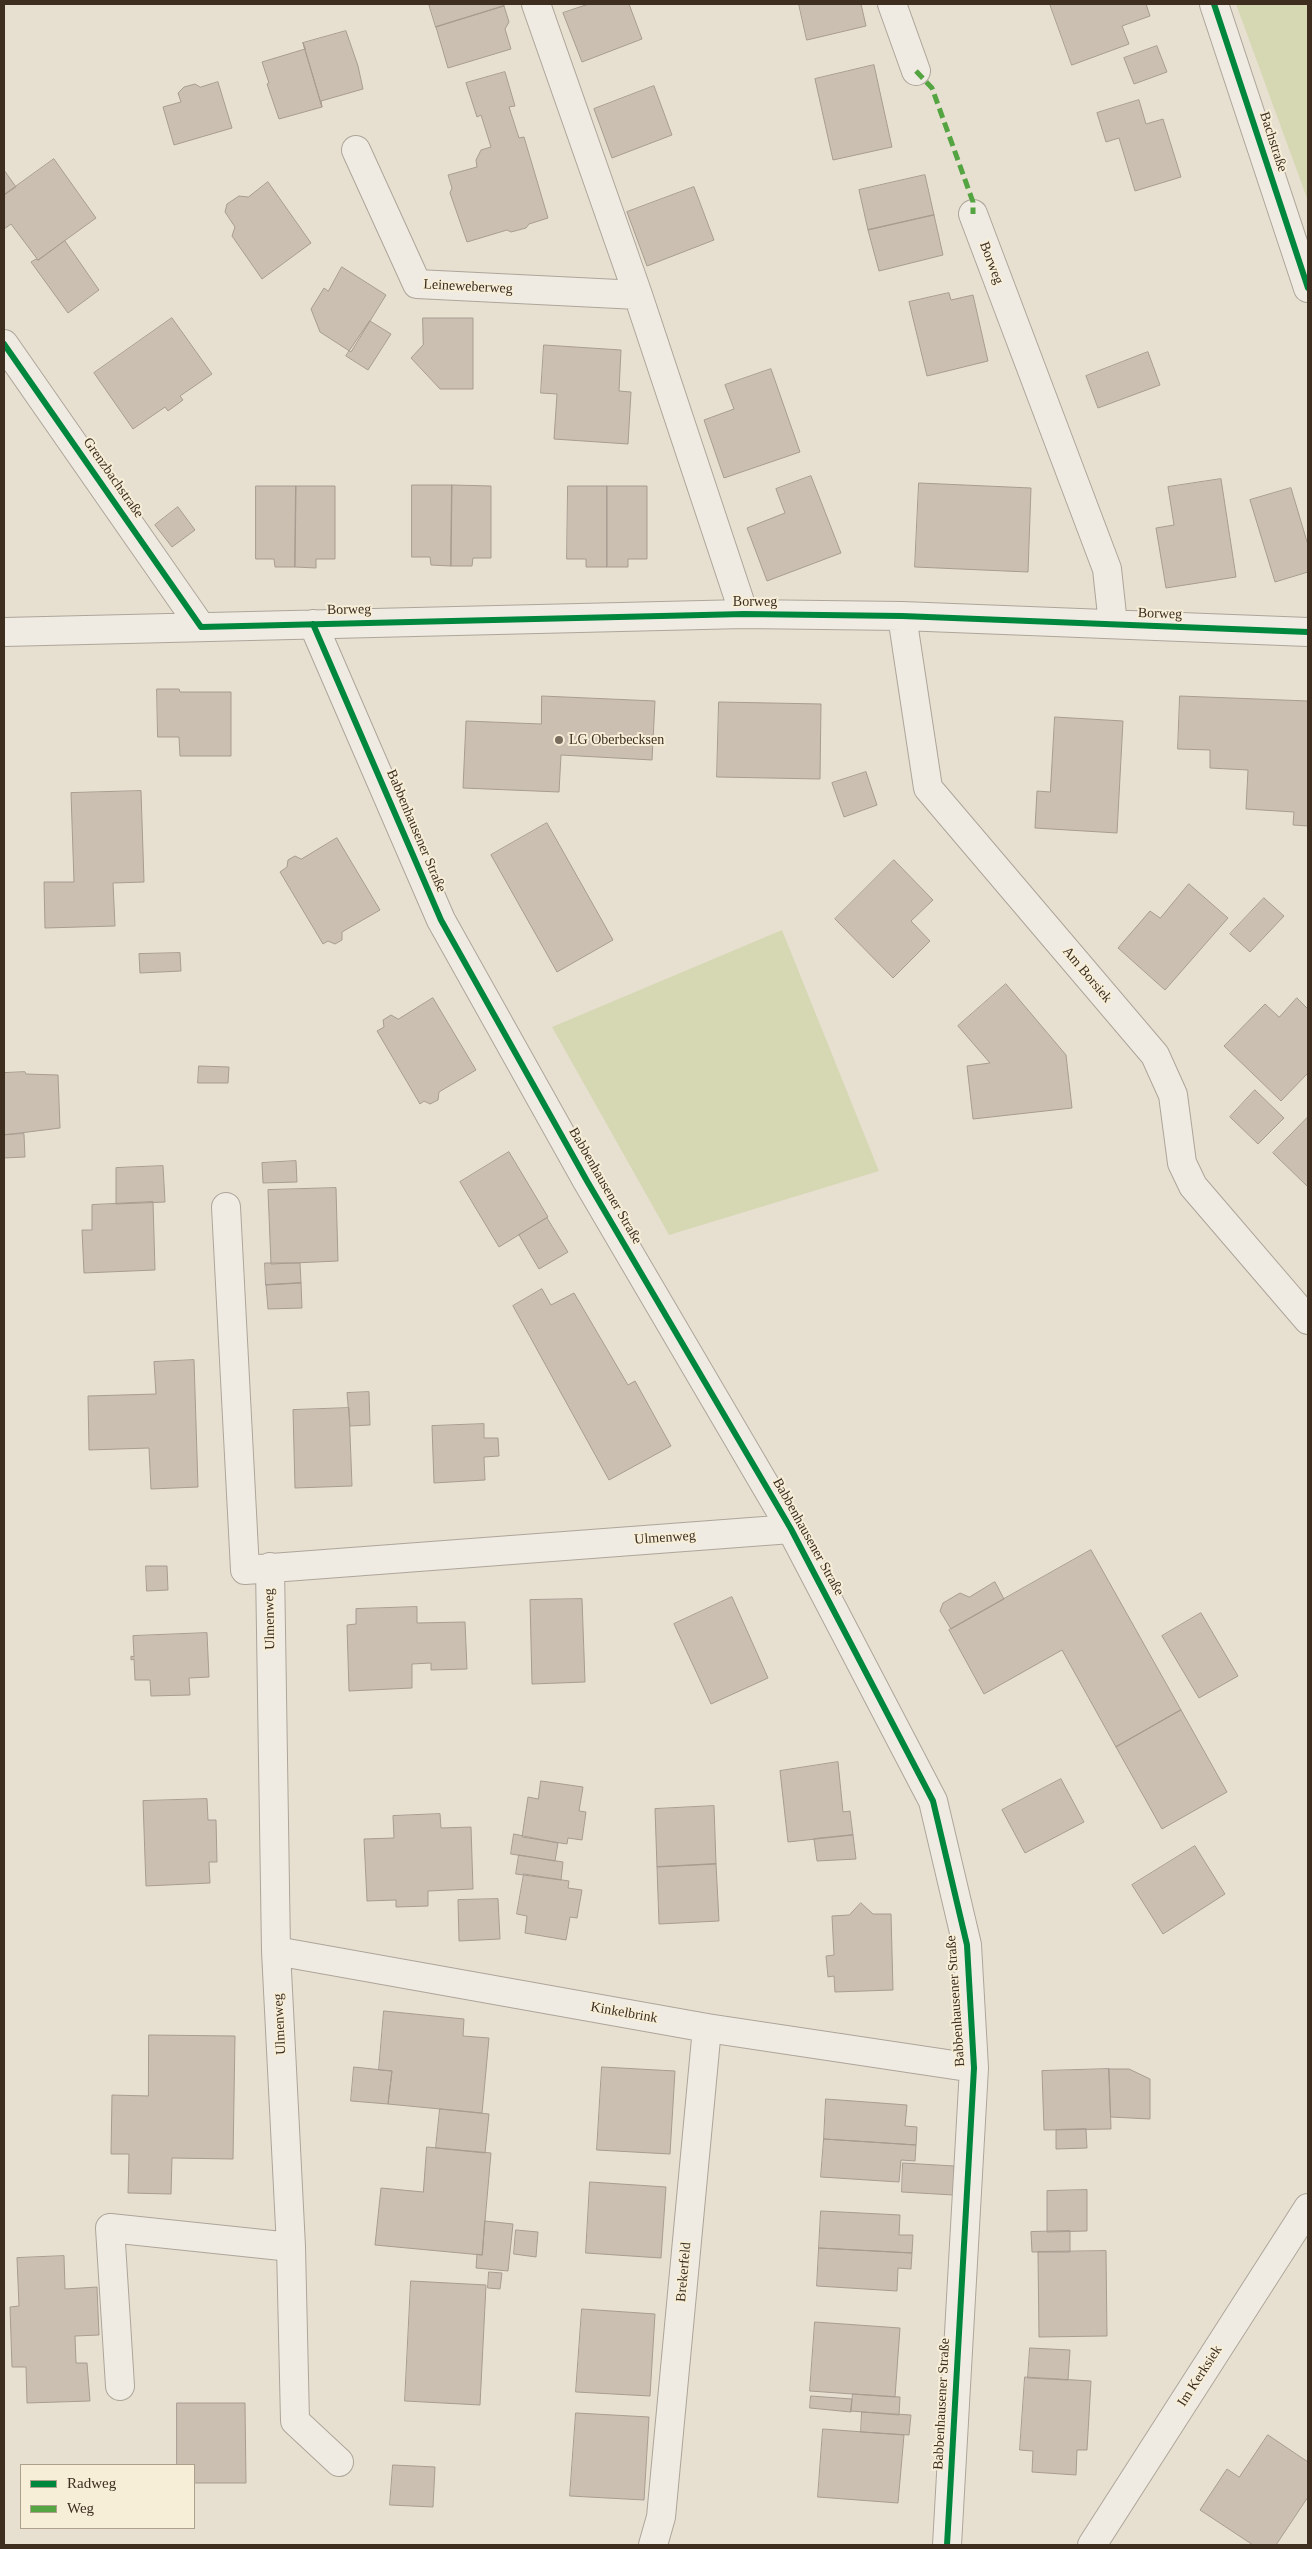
<!DOCTYPE html>
<meta charset="utf-8">
<style>
body{margin:0}
#map{position:relative;width:1312px;height:2549px;overflow:hidden;background:#e7e0d1;font-family:Georgia,serif}
canvas{display:block}
.frame{position:absolute;inset:0;border:5px solid #3d2e20;pointer-events:none}
.legend{position:absolute;left:20px;top:2464px;width:175px;height:65px;box-sizing:border-box;background:#f7eed8;border:1px solid #ada18e;margin:0;padding:6px 9px;list-style:none;font-size:15px;color:#3d2e20}
.legend li{display:flex;align-items:center;gap:10px;height:25px}
.legend b{width:25px;border:1px solid #ada18e}
</style>
<div id="map">
<canvas width="1312" height="2549"></canvas>
<div class="frame"></div>
<ul class="legend">
<li><b style="height:6px;background:#00873e"></b>Radweg</li>
<li><b style="height:6px;background:#54a441"></b>Weg</li>
</ul>
</div>
<script>
const c = document.querySelector('canvas').getContext('2d');
c.lineJoin = 'round';
function paint(path, color) { c.fillStyle = color; c.fill(path, 'evenodd'); }
function strokePath(path, color, width, dash) { c.strokeStyle = color; c.lineWidth = width; c.lineCap = dash ? 'butt' : 'round'; c.setLineDash(dash || []); c.stroke(path); }
function label(font, color, halo, rows, align = 'center') {
  c.font = font + ' Georgia,serif'; c.lineWidth = 4; c.setLineDash([]); c.textBaseline = 'middle'; c.strokeStyle = halo; c.fillStyle = color; for (const [text, x, y, turn = 0] of rows) {
    c.save(); c.translate(x, y); c.rotate((+turn || 0) * Math.PI / 180); c.textAlign = isNaN(turn) ? turn : align; if (halo) c.strokeText(text, 0, 0); c.fillText(text, 0, 0); c.restore();
  }
}
const green = new Path2D(`
 M1236,4h72v197z
 M782,930l97,241 -210,64 -117,-208z`);
const building = new Path2D(`
 M429,4h75v2l-68,21z
 M589,4h40l13,35 -60,23 -19,-49z
 M799,4h62l5,22 -59,14z
 M1050,4h96l4,12 -28,10 7,18 -57,21z
 M504,6l5,16 -4,7 6,20 -63,19 -12,-41z
 M346,31l12,35 5,23 -42,12 1,6 -19,-64z
 M303,43l19,64 -43,12 -12,-35 2,-1 -7,-21 43,-13z
 M1157,46l10,26 -33,12 -10,-26z
 M874,65l18,82 -59,13 -18,-81z
 M505,72l10,34 -6,1 10,31 5,-1 24,81 -19,6 -3,4 -15,4 -4,-2 -40,12 -17,-49 2,-5 -4,-13 29,-8 -1,-7 5,-10 10,-3 -10,-32 -4,2 -11,-34z
 M218,82l14,46 -58,17 -11,-38 18,-5 -3,-9 6,-6 11,-3 5,3z
 M654,86l18,49 -60,23 -18,-49z
 M1139,100l7,24 17,-5 18,58 -46,14 -16,-53 -13,4 -9,-29z
 M54,159l42,59 -58,42 -27,-36 -7,5v-34z
 M4,170l12,17 -12,8z
 M925,175l9,40 -66,15 -9,-40z
 M268,182l43,61 -49,36 -30,-43 3,-9 -10,-15 2,-8 12,-8 9,1z
 M694,187l20,53 -67,26 -20,-54z
 M934,215l9,40 -64,16 -11,-41z
 M65,241l34,49 -31,23 -37,-51 5,-3 2,1z
 M342,267l44,28 -35,57 -31,-20 -9,-23 13,-21 4,3z
 M949,293l2,7 22,-5 15,66 -61,15 -18,-74z
 M172,318l40,56 -32,22 3,4 -15,11 -3,-4 -32,22 -39,-56z
 M423,318h50v71h-33l-29,-31 12,-13z
 M370,321l21,13 -23,36 -22,-14z
 M544,345l77,5 -2,41 12,1 -3,52 -74,-5 3,-45 -16,-1z
 M1148,352l12,33 -62,23 -12,-32z
 M771,369l29,83 -76,26 -20,-58 30,-11 -9,-24z
 M811,476l30,77 -74,28 -20,-53 38,-15 -9,-24z
 M1221,479l15,98 -70,11 -10,-60 18,-3 -6,-38z
 M919,483l112,5 -3,84 -113,-5z
 M412,485h40l-1,81 -20,-1 -1,-8h-18z
 M452,485l39,1v72h-18l-1,8h-21z
 M256,486h40l-1,81h-20l-1,-8h-18z
 M296,486h39v73h-19v9l-21,-1z
 M568,486h39v81h-21v-8h-19z
 M607,486h40v73h-19v8h-21z
 M1291,488l17,57v27l-33,10 -25,-82z
 M178,507l17,23 -23,17 -17,-22z
 M157,689h22l1,3h51v64h-51l-1,-19h-21z
 M542,696l113,5 -3,59 -91,-5 -2,37 -96,-4 3,-67 75,3z
 M1180,696l128,5v125l-15,-1 1,-13 -48,-3 2,-39 -38,-2v-18l-32,-1z
 M719,702l102,2 -1,75 -103,-2z
 M1055,717l68,4 -6,112 -82,-5 2,-37 13,1z
 M866,772l11,33 -33,12 -12,-34z
 M141,791l3,91 -31,1 2,43 -70,2 -1,-46h30l-3,-89z
 M547,823l66,117 -56,32 -66,-117z
 M337,838l43,72 -38,22v8l-7,4 -7,-3 -5,3 -43,-72 7,-5 1,-7 7,-4 6,3z
 M894,860l39,40 -22,21 19,20 -37,37 -58,-59z
 M1189,884l39,34 -63,72 -47,-42 32,-37 10,7z
 M1264,898l20,18 -34,36 -20,-18z
 M180,953l1,18 -41,2 -1,-19z
 M1006,984l60,71 6,53 -99,11 -6,-53 23,-3 -32,-37z
 M433,998l43,72 -37,22 -1,8 -8,4 -6,-3 -4,3 -43,-73 7,-4 -1,-7 8,-5 7,4z
 M1297,998l11,11v64l-27,28 -57,-55 41,-42 14,13z
 M199,1066l30,1 -1,16h-30z
 M25,1072l1,2 32,1 2,53 -56,7v-62z
 M1255,1090l29,28 -26,26 -28,-27z
 M1308,1117v70l-35,-34z
 M24,1134l1,23 -21,1v-23z
 M509,1152l39,65 -49,30 -39,-65z
 M296,1161l1,21 -34,1 -1,-20z
 M163,1166l2,36 -49,2v-36z
 M336,1188l2,73 -67,3 -3,-74z
 M153,1202l2,68 -71,3 -2,-43h10v-25z
 M547,1218l21,34 -29,17 -20,-34z
 M265,1263h35l1,20 -35,2z
 M301,1283l1,25 -34,1 -2,-24z
 M542,1289l9,16 23,-12 54,92 7,-4 36,65 -62,34 -96,-174z
 M194,1360l4,127 -47,2 -2,-41 -60,2 -1,-54 68,-2 -2,-32z
 M369,1392l1,33 -20,1 -3,-33z
 M349,1408l3,78 -57,2 -2,-78z
 M484,1424v14h14l1,18 -15,1 1,23 -51,3 -2,-57z
 M1091,1550l90,160 -65,37 -54,-97 -78,44 -35,-64z
 M146,1566h21l1,24 -21,1z
 M995,1582l9,17 -53,30 -11,-18 3,-8 17,-10 9,4z
 M732,1597l36,81 -57,26 -37,-80z
 M582,1599l3,83 -53,2 -2,-84z
 M417,1607v16l48,-1 2,47 -36,1v-7l-19,1v24l-63,3 -2,-66 9,-1v-15z
 M1201,1613l37,63 -39,22 -37,-62z
 M207,1633l2,44 -20,1 1,17 -39,1 -1,-16h-15l-1,-21 -3,1v-4l3,1 -1,-21z
 M1181,1710l46,82 -65,37 -46,-82z
 M838,1762l5,50 7,-1 3,24 -65,7 -8,-71z
 M1061,1779l23,43 -59,31 -23,-43z
 M541,1781l42,6 -4,24 7,1 -4,28 -14,-2 -1,6 -45,-7 6,-40 10,2z
 M207,1799l1,21h8l1,42h-8l1,21 -64,3 -3,-85z
 M714,1806l2,58 -59,3 -2,-58z
 M440,1814l1,14 30,-1 2,62 -45,2v15l-32,1v-7l-29,1 -3,-62 30,-1 -1,-22z
 M514,1834l44,9 -3,18 -44,-7z
 M853,1835l3,24 -39,2 -3,-22z
 M1195,1846l30,48 -62,40 -31,-49z
 M519,1855l44,7 -2,18 -45,-6z
 M716,1864l3,57 -60,3 -2,-57z
 M524,1874l45,7 -1,7 14,2 -5,28 -7,-1 -4,23 -41,-7 2,-17 -10,-2z
 M498,1899l2,40 -41,2 -1,-41z
 M861,1903l12,11h18l2,76 -58,2 -1,-16 -6,1 -2,-21 8,-1 -2,-39 17,-1z
 M384,2011l80,8 -1,17 26,2 -7,75 -94,-9 4,-33 -13,-1z
 M149,2035l86,1 -2,123 -61,-1 -1,36 -43,-1 1,-39h-18l1,-59 36,1z
 M354,2067l38,4 -4,33 -37,-3z
 M602,2067l73,4 -5,83 -73,-4z
 M1109,2069h20l21,10v40l-39,-2z
 M1109,2069l2,60 -67,1 -2,-59z
 M826,2099l81,6 -2,21 12,1 -1,18 -92,-6z
 M440,2109l49,5 -4,39 -49,-5z
 M1086,2129l1,19 -31,1v-19z
 M824,2139l92,6 -1,16 -14,-1 -2,22 -78,-5z
 M427,2147l64,6 -9,102 -107,-10 6,-57 42,4z
 M903,2163l51,3 -1,29 -51,-3z
 M590,2182l76,5 -5,71 -75,-5z
 M1087,2190v41l-40,1v-41z
 M821,2211l79,4 -1,20h14l-1,18 -93,-5z
 M485,2221l28,3 -5,47 -32,-3 1,-14 5,1z
 M516,2230l22,2 -2,25 -22,-3z
 M1070,2231v21h-38l-1,-20z
 M819,2248l93,5 -1,16 -13,-1 -1,23 -80,-5z
 M1106,2251l1,85 -68,1 -1,-85z
 M64,2256l1,33 32,-2 2,48 -24,1 1,27h11l3,38 -63,2 -1,-36h-14l-2,-60 9,-1 -2,-48z
 M489,2272l13,1 -2,16 -12,-1z
 M411,2281l75,4 -6,120 -75,-4z
 M582,2309l73,5 -5,82 -74,-4z
 M815,2322l85,6 -5,69 -85,-6z
 M1030,2348l40,2 -2,30 -40,-2z
 M1025,2377l66,4 -4,69h-10l-1,25 -44,-3 1,-21 -13,-1z
 M853,2394l47,3 -1,18 -48,-4z
 M811,2396l41,3 -1,13 -41,-4z
 M177,2403h68l1,80h-52v-18h-17z
 M862,2412l49,3 -2,20 -48,-3z
 M576,2413l73,4 -5,83 -74,-4z
 M823,2429l81,6 -6,68 -80,-6z
 M1268,2435l40,27v35l-32,48h-23l-53,-35 27,-41 12,8z
 M393,2465l42,2 -2,40 -43,-2z`);
const minor = new Path2D(`
 M536,4l102,291 106,319
 M892,4l24,67
 M1214,4l94,284
 M356,150l61,134 221,11
 M973,214l134,355 6,55
 M4,344l197,283
 M902,616l26,172 227,267 18,40 9,68 11,23 115,134
 M313,624l128,296 146,261 204,348 142,272 34,144 7,123 -27,477
 M4,632l740,-18 158,2 406,16
 M226,1207l19,363 546,-41
 M270,1567l6,384 15,296 4,174 44,41
 M276,1951l431,77 267,40
 M120,2386l-10,-158 181,19
 M653,2545l8,-28 46,-489
 M1092,2545l216,-337`);
const quiet = new Path2D(`
 M916,71l16,17 41,114v12`);
const cycleway = new Path2D(`
 M1214,4l94,284
 M4,344l197,283 543,-13 158,2 406,16
 M313,624l128,296 146,261 204,348 142,272 34,144 7,123 -27,477`);
const markers = [
 [559,740,5,"#786c5e"]
];
const streetNames = [
 ["Bachstraße",1273,142,72],
 ["Borweg",991,263,69],
 ["Leineweberweg",468,287,3],
 ["Grenzbachstraße",113,478,55],
 ["Borweg",755,602],
 ["Borweg",349,610,-1],
 ["Borweg",1160,614,2],
 ["Babbenhausener Straße",416,831,67],
 ["Am Borsiek",1087,975,50],
 ["Babbenhausener Straße",605,1186,60],
 ["Babbenhausener Straße",808,1537,61],
 ["Ulmenweg",665,1538,-4],
 ["Ulmenweg",270,1619,-91],
 ["Babbenhausener Straße",956,2001,-94],
 ["Kinkelbrink",624,2013,10],
 ["Ulmenweg",280,2024,-93],
 ["Brekerfeld",684,2272,-85],
 ["Im Kerksiek",1200,2376,-57],
 ["Babbenhausener Straße",942,2404,-87]
];
const poiNames = [
 ["LG Oberbecksen",569,740]
];
paint(green, '#d6d7b3');
paint(building, '#cbbfb2');
strokePath(building, '#a89c90', 1);
strokePath(minor, '#ada599', 30);
strokePath(minor, '#efebe3', 28);
strokePath(quiet, '#54a441', 5, [10, 5]);
strokePath(cycleway, '#00873e', 6);
for (const [x, y, r, color] of markers) { const dot = new Path2D(); dot.arc(x, y, r, 0, 2 * Math.PI); c.fillStyle = color; c.fill(dot); strokePath(dot, '#f7eed8', 2); }
label('14px', '#3d2e20', '#f7eed8', streetNames);
label('14px', '#3d2e20', '#f7eed8', poiNames, 'left');
</script>
